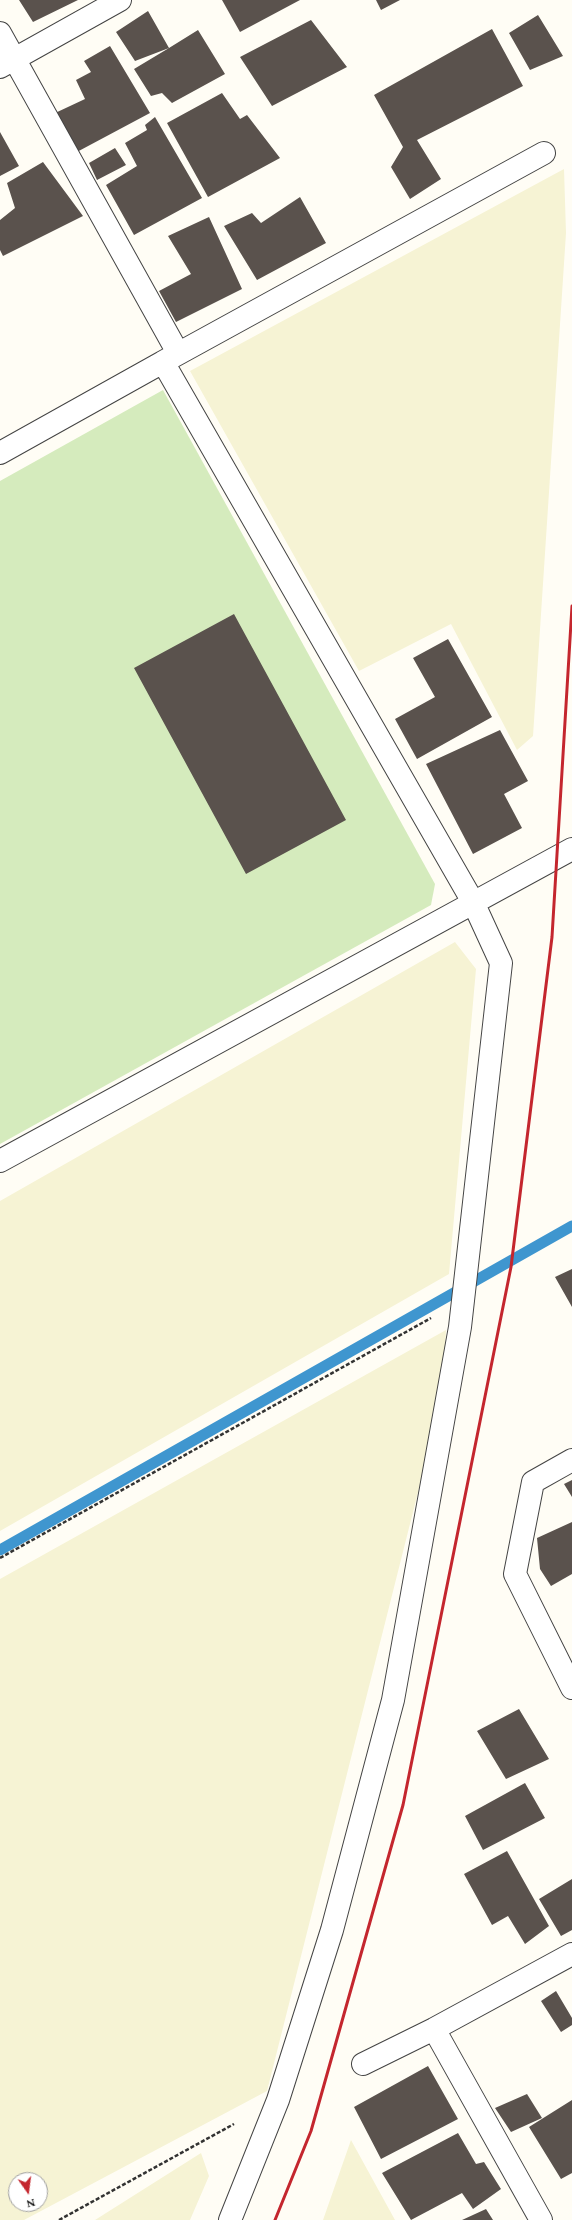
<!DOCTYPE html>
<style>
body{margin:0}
#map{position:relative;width:572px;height:2220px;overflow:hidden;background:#fffdf5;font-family:Spectral,serif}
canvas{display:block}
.north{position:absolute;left:8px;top:2172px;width:40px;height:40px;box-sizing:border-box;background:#fff;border:1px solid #a0a0a0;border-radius:50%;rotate:166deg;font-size:11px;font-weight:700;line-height:16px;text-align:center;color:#111}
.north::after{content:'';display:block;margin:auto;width:14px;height:18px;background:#c4262e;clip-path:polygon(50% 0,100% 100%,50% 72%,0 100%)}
</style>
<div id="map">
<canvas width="572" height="2220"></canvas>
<div class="north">N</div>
</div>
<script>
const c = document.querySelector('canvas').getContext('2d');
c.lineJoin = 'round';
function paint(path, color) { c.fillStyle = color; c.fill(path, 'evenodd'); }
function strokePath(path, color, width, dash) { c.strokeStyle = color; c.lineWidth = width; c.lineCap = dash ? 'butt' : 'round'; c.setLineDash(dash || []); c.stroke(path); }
const farmland = new Path2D(`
 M564,169l2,64 -33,503 -16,14 -66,-126 -92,47 -169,-300z
 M455,942l21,27 -27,305 -449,257v-330z
 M446,1330l-3,63 -176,698 -243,129h-24v-641zM16,2180h24v24h-24z
 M351,2140l44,80h-72z
 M201,2153l8,23 -19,44h-95z`);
const green = new Path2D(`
 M163,390l272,494 -4,21 -431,239v-663z`);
const stream = new Path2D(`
 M0,1550l572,-324`);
const building = new Path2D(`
 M19,0h59l-45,22z
 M222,0h78l-60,32z
 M376,0h24l-19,10z
 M148,11l21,37 29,-18 27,44 -53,29 -10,-10 -11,3 -17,-27 35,-21 -34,13 -19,-29z
 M538,15l25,41 -33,14 -21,-37z
 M311,20l36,47 -75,39 -32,-49z
 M492,29l31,57 -106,54 24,39 -31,20 -19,-32 12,-20 -29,-52z
 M110,46l40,67 -75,40 -22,-39 32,-15 -9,-19 15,-8 -7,-11z
 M222,93l18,26 7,-4 33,43 -72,39 -41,-74z
 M155,117l47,81 -68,37 -28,-50 31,-19 -12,-23 22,-13 -2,-5z
 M0,132l19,34 -19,10z
 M115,148l11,17 -29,15 -8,-17z
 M43,162l40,54 -80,40 -3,-6v-30l15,-12 -8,-25z
 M300,197l26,46 -69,37 -33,-54 28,-13 9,10z
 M209,217l33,72 -66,33 -17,-31 32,-17 -23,-38z
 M234,614l112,206 -100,54 -112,-206z
 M448,639l44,78 -75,42 -22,-40 40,-22 -22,-39z
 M500,730l28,51 -24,13 18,34 -49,26 -47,-90z
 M572,1269v38l-17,-30z
 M572,1480v17l-8,-13z
 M572,1522v52l-21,12 -11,-17 -3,-31z
 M519,1709l30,50 -43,20 -29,-48z
 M525,1783l20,35 -62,32 -18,-34z
 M507,1851l42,75 -24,18 -17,-28 -16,9 -28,-51z
 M572,1879v51l-11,6 -22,-37z
 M556,1991l16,27v7l-11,7 -20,-31z
 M428,2066l30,53 -77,40 -27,-52z
 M527,2094l15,24 -31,14 -16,-24z
 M572,2100v73l-11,6 -32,-52z
 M458,2133l18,31 8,-2 17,27 -28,20 -11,-16 -51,27 -29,-47z
 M486,2209l7,11h-31z`);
const path = new Path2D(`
 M0,1558l431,-240
 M59,2220l175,-96`);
const minor = new Path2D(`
 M0,33l178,320
 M0,67l120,-67
 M163,362l381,-209
 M0,453l163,-91 310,540 28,61 -41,364 -67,373 -61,230 -54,170 -48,120
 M0,1161l572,-312
 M572,1460l-39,22 -18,92 57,114
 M434,2029l107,191
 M363,2064l71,-35 138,-75`);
const rail = new Path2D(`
 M275,2220l36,-89 92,-326 108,-538 41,-330 20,-331`);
paint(farmland, '#f6f3d4');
paint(green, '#d5ebbd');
strokePath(stream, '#3f96cf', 11);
paint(building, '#5a524d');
strokePath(minor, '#444', 24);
strokePath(path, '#333', 2.5, [4, 2]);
strokePath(minor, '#fff', 22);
strokePath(rail, '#c4262e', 3);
</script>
